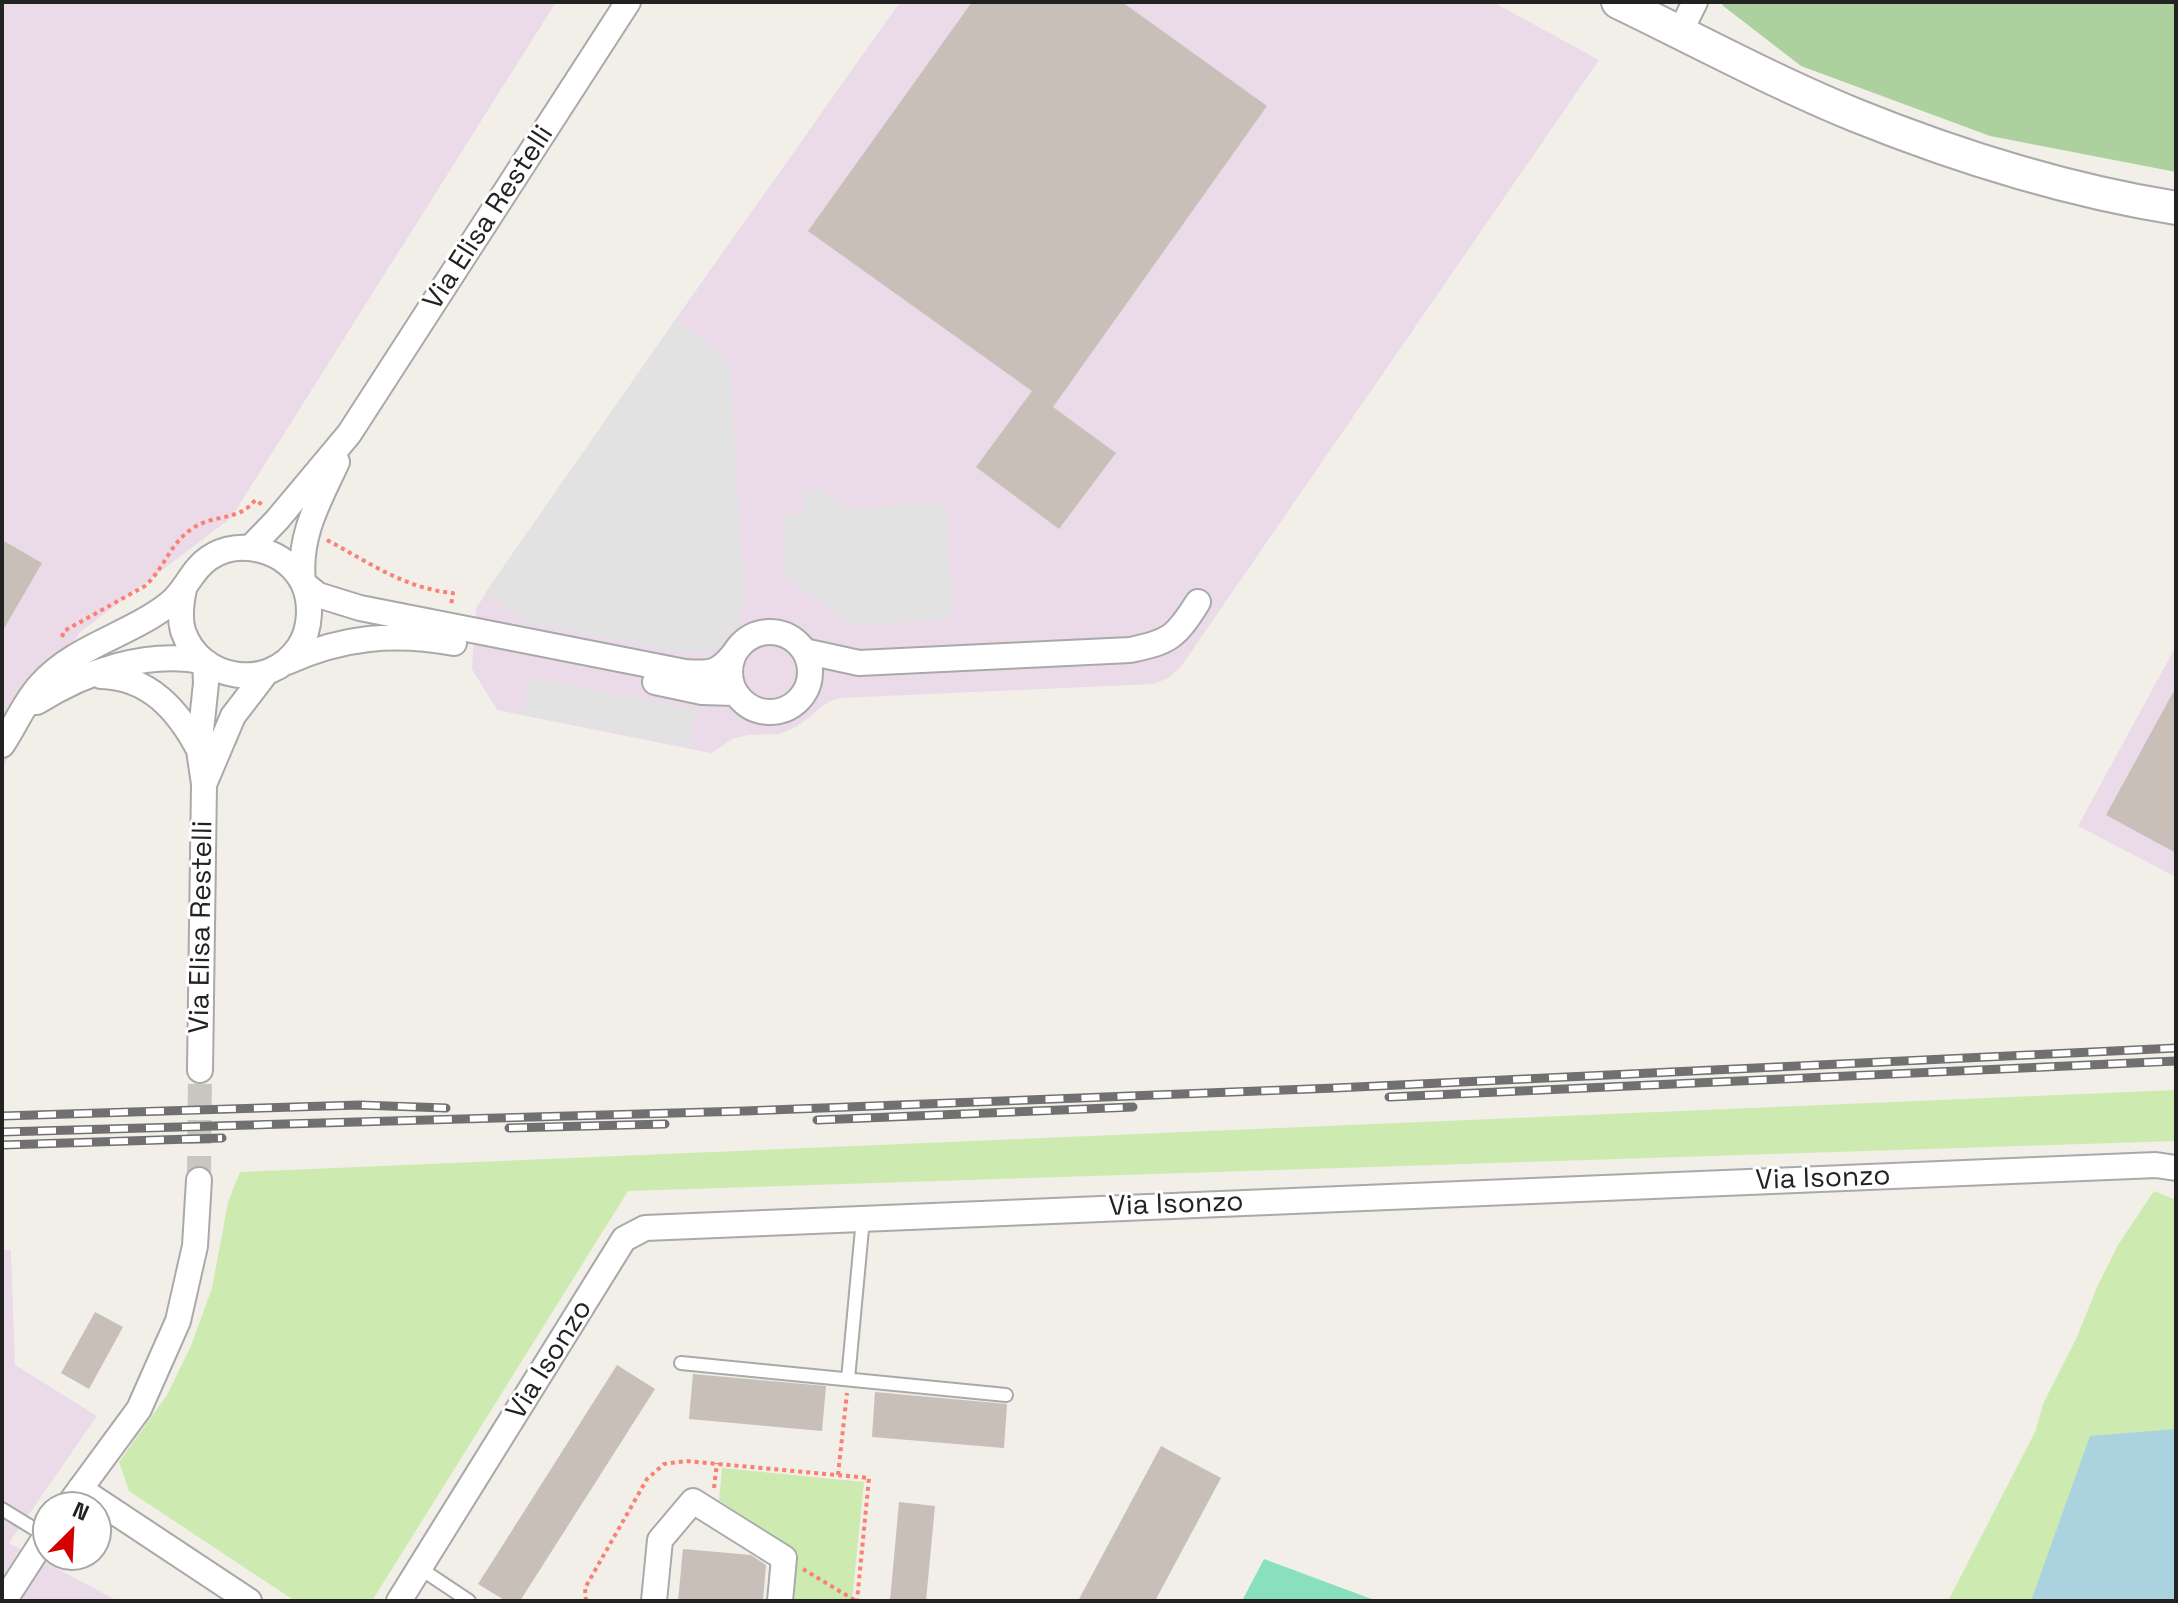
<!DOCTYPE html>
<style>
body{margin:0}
#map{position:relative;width:2178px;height:1603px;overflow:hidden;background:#f2efe9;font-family:"Space Grotesk",sans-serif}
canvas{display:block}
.frame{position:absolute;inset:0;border:4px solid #222;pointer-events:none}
.north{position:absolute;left:32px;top:1491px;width:80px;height:80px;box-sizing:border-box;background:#fff;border:2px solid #a7a7a7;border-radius:50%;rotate:24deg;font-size:22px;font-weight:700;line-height:32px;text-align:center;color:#222}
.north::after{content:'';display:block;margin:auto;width:28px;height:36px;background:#d40000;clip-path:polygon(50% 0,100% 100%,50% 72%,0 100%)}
</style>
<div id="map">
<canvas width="2178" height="1603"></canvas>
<div class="frame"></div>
<div class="north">N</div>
</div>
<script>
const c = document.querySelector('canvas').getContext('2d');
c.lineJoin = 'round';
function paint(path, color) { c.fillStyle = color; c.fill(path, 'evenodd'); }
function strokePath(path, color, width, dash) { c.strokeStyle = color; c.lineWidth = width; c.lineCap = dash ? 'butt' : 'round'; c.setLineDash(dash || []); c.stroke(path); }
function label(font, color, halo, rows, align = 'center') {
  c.font = font + ' "Space Grotesk",sans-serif'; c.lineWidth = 6; c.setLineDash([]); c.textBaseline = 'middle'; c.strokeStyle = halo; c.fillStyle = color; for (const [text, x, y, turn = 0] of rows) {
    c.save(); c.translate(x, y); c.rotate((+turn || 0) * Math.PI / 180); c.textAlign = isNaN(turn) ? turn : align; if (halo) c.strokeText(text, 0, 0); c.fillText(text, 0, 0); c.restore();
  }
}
const industrial = new Path2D(`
 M2,2h554l-325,516 -152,115 -77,136z
 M900,2h593l106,58 -419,608 -12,10 -14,6 -314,14 -12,4 -30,24 -18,8 -32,1 -16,4 -21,14 -214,-43 -25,-41 4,-61 199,-288z
 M2176,646v231l-98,-51z
 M2,1250h9l4,115 82,51 -88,127 109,58h-116z`);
const grass = new Path2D(`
 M2176,1090v51l-1548,50 -256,410h-77l-166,-110 -10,-29 48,-67 24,-49 21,-58 16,-86 12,-30z
 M2154,1191l22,9v401h-228l88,-171 7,-26 34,-67 20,-50 21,-42z
 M722,1468l142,14 -12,119h-58l4,-48 -79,-53z`);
const forest = new Path2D(`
 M1724,2h452v170l-186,-36 -189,-70 -79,-61z`);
const pitch = new Path2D(`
 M1264,1559l113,42h-135z`);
const parking = new Path2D(`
 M675,320l43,31 12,16 14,232 -5,23 -21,25 -16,5 -15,1 -158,-30 -44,-30z
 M821,490l25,18 100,-4 6,115 -100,6 -67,-49 -3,-61 22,-1 -1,-23z
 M530,678l167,32 -8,36 -166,-32z`);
const water = new Path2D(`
 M2176,1429v172h-145l59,-165z`);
const building = new Path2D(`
 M972,2h150l145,104 -214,301 63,46 -57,76 -83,-62 56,-76 -224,-160z
 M2,540l40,23 -40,69z
 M2176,687v166l-70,-38z
 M95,1312l28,15 -34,62 -28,-16z
 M617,1365l38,24 -135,212h-14l-28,-17z
 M693,1374l133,12 -4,45 -133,-12z
 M875,1392l132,12 -3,44 -132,-11z
 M1161,1446l60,32 -66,123h-77z
 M899,1502l36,4 -9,95h-36z
 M683,1549l68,6 15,10 -3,36h-85z`);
const minorTunnel = new Path2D(`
 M199,1180l1,-110`);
const path = new Path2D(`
 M327,540c41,22 79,49 126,53l-2,12
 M62,637l2,-6 81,-45c19,-17 25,-43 48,-58 21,-14 47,-7 62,-28l8,5
 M838,1475l9,-82
 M714,1488l3,-25
 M803,1569l53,32
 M586,1601l-1,-13 62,-109 17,-15 22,-3 183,17 -12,123`);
const service = new Path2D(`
 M681,1363l325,32
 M848,1379l15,-161
 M2,1509l44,27
 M421,1569l48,32`);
const minor = new Path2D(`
 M1680,32l15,-30
 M337,462c-19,41 -39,74 -34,121l15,12 42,13 325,64c27,2 34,1 51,-21
 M250,548l27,-28 72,-86 279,-432
 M730 672a40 40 0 1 1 80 0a40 40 0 1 1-80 0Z
 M804,651l55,12 271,-13c40,-8 46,-13 68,-48
 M287,662c55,-25 107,-30 167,-19
 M101,676c48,1 77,34 98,74
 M655,682l47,10 33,1
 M37,702c47,-30 112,-53 168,-40l1,21 -7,67 5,34 -4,286
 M2,745c13,-19 23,-44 39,-61 34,-38 89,-49 128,-80 17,-13 22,-34 40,-46 31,-21 77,-8 94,25 9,19 8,46 -4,64 -30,45 -99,34 -116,-16 -4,-14 -2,-28 1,-42
 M205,782l28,-66 33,-43
 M80,1489l169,112
 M67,1507l72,-98 39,-88 17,-75 4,-66
 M4,1601l44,-68
 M399,1601l225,-362 21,-11 1511,-63 20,3
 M654,1601l6,-61 33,-39 91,57 -4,43`);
const tertiary = new Path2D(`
 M1618,2c79,38 156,80 237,113 104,42 210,75 321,93`);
const rail = new Path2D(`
 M1389,1097l787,-36
 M2,1116l357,-11 87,3
 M817,1120l316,-13
 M509,1128l156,-4
 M2,1132l743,-21 590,-23 841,-40
 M2,1145l220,-7`);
const streetNames = [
 ["Via Elisa Restelli",489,218,-57],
 ["Via Elisa Restelli",202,927,-89],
 ["Via Isonzo",1823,1179,-2],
 ["Via Isonzo",1176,1205,-2],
 ["Via Isonzo",550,1360,-58]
];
paint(industrial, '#ebdbe8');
paint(grass, '#cdebb0');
paint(forest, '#add19e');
paint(pitch, '#88e0be');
paint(parking, '#e2e2e2');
paint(water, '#aad3df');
paint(building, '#c7bfb8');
strokePath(minorTunnel, '#c8c6c1', 24, [24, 12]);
strokePath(service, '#a9a9a9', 16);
strokePath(minor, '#a9a9a9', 28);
strokePath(tertiary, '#a9a9a9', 36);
strokePath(path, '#fa8072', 4, [4, 4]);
strokePath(service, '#fff', 12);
strokePath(minor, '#fff', 24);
strokePath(tertiary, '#fff', 32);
strokePath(rail, '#707070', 9);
strokePath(rail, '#fff', 6, [18]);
label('28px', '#222', '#fff', streetNames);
</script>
